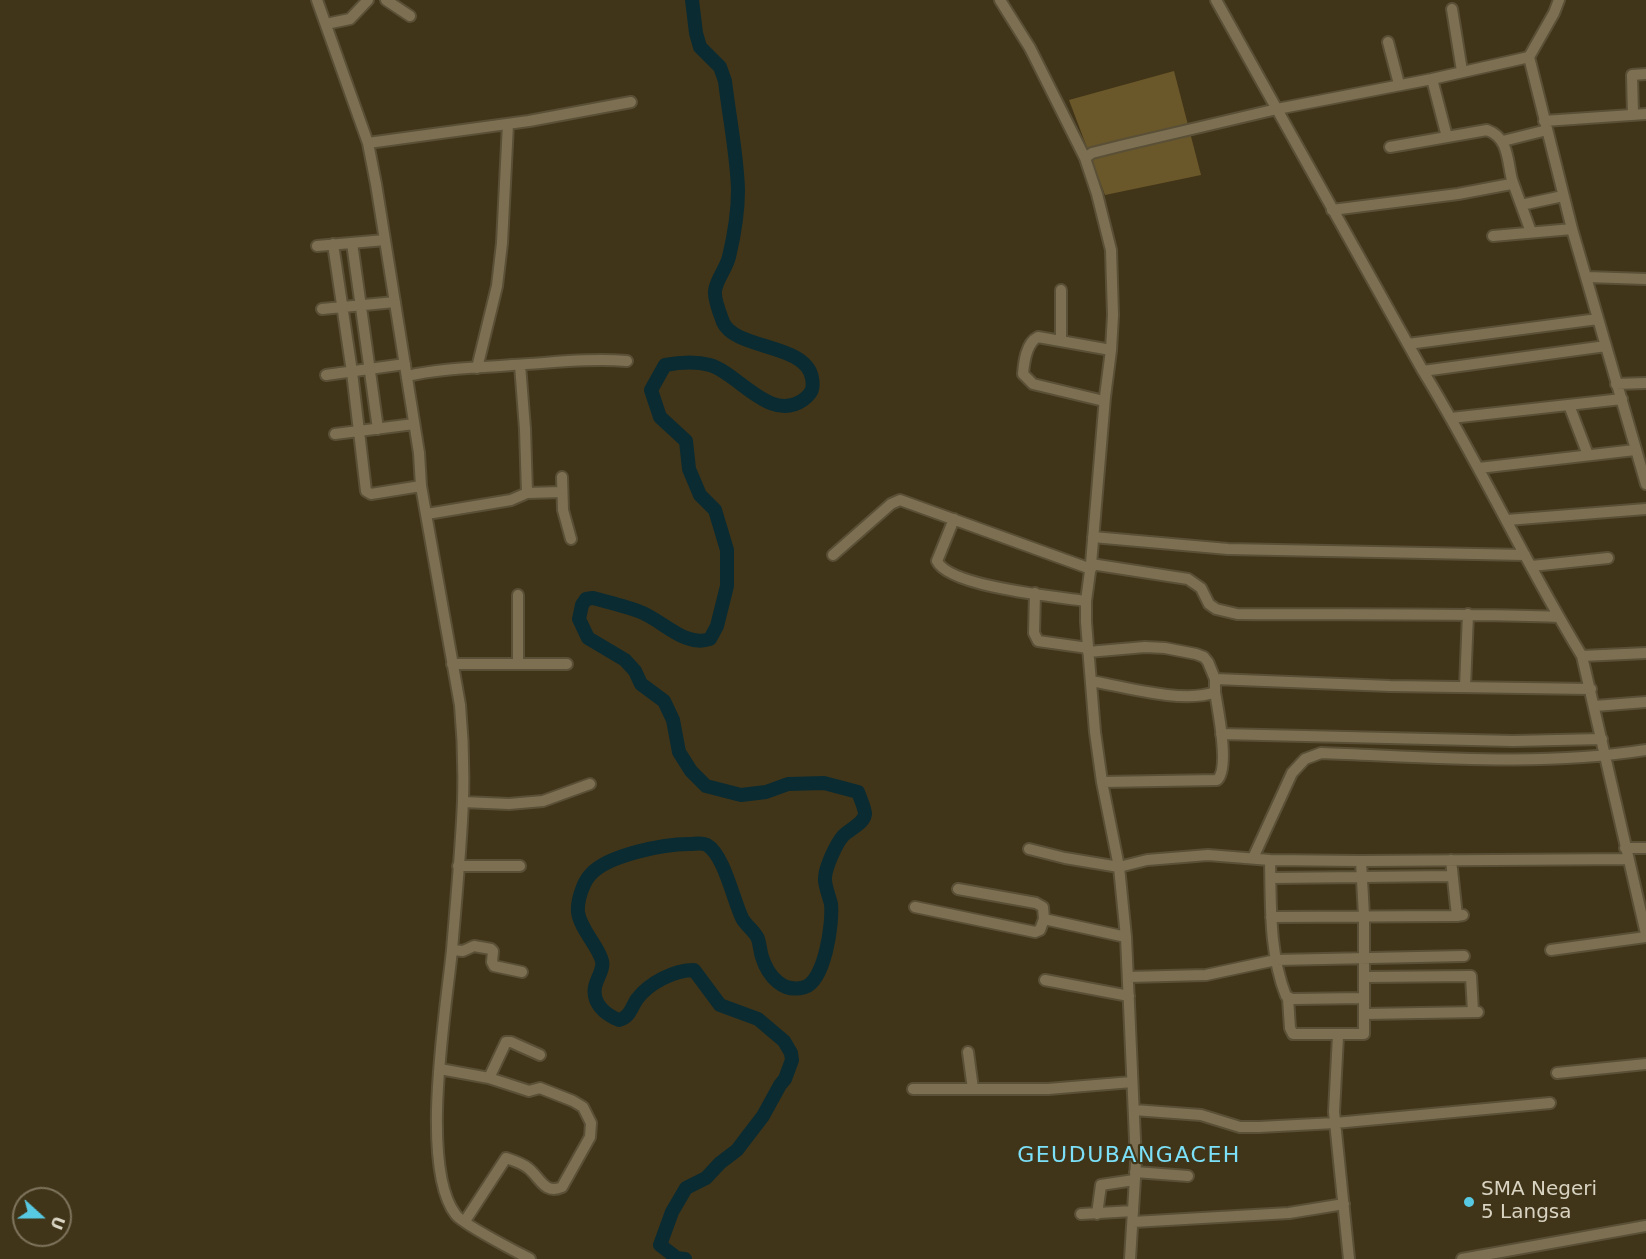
<!DOCTYPE html>
<style>
body{margin:0}
#map{position:relative;width:1646px;height:1259px;overflow:hidden;background:#413519;font-family:"DejaVu Sans",sans-serif}
canvas{display:block}
.north{position:absolute;left:12px;top:1187px;width:60px;height:60px;box-sizing:border-box;background:#413519;border:2px solid #7e745d;border-radius:50%;rotate:111deg;font-size:16px;font-weight:700;line-height:24px;text-align:center;color:#d9d3c2}
.north::after{content:'';display:block;margin:auto;width:21px;height:27px;background:#58c9e3;clip-path:polygon(50% 0,100% 100%,50% 72%,0 100%)}
</style>
<div id="map">
<canvas width="1646" height="1259"></canvas>
<div class="north">U</div>
</div>
<script>
const c = document.querySelector('canvas').getContext('2d');
c.lineJoin = 'round';
function paint(path, color) { c.fillStyle = color; c.fill(path, 'evenodd'); }
function strokePath(path, color, width, dash) { c.strokeStyle = color; c.lineWidth = width; c.lineCap = dash ? 'butt' : 'round'; c.setLineDash(dash || []); c.stroke(path); }
function label(font, color, halo, rows, align = 'center') {
  c.font = font + ' "DejaVu Sans",sans-serif'; c.lineWidth = 4.5; c.setLineDash([]); c.textBaseline = 'middle'; c.strokeStyle = halo; c.fillStyle = color; for (const [text, x, y, turn = 0] of rows) {
    c.save(); c.translate(x, y); c.rotate((+turn || 0) * Math.PI / 180); c.textAlign = isNaN(turn) ? turn : align; if (halo) c.strokeText(text, 0, 0); c.fillText(text, 0, 0); c.restore();
  }
}
const green = new Path2D(`
 M1174,71l27,104 -96,20 -36,-95z`);
const river = new Path2D(`
 M685,1259l-8,-1 -17,-13 12,-33 14,-24 20,-10 14,-15 17,-13 26,-34 17,-31 5,-6 7,-19 -1,-7 -7,-12 -26,-22 -38,-14 -26,-35c-20,0 -45,13 -57,29 -6,9 -7,18 -18,21 -13,-5 -27,-16 -24,-33 2,-9 9,-18 7,-26 -3,-14 -22,-32 -24,-49 -1,-11 5,-30 13,-38 17,-19 73,-30 98,-30 6,0 13,-2 18,1 17,10 26,54 35,73 4,8 13,13 16,21 2,6 2,12 4,18 6,19 21,37 43,30 20,-7 28,-64 26,-83 -2,-9 -7,-19 -6,-27 1,-11 11,-33 18,-41 6,-7 21,-12 22,-22 0,-6 -5,-16 -7,-22l-34,-9 -36,1 -22,8 -25,3 -35,-9 -15,-15 -12,-19 -6,-32 -9,-19 -23,-17 -6,-13 -10,-11 -37,-22 -9,-19 3,-14 4,-6 7,-1c15,4 31,8 45,13 24,8 46,37 72,28l7,-13 10,-40v-36l-12,-40 -15,-15 -11,-26 -3,-28 -26,-24 -9,-27 14,-25c16,-3 30,-4 45,0 28,8 60,58 93,35 9,-7 11,-11 9,-22 -6,-35 -77,-28 -89,-56 -3,-8 -9,-23 -8,-31 1,-11 11,-22 14,-34 5,-21 9,-45 9,-67 -1,-36 -9,-74 -13,-109l-5,-14 -20,-20 -4,-14 -4,-33`);
const minor = new Path2D(`
 M317,0l51,143 8,41 43,269 2,33 39,219c3,32 4,64 3,96 -2,49 -7,100 -11,149 -6,60 -33,218 4,265 8,10 59,36 74,44
 M386,0l24,16
 M1000,0l30,48 55,110 12,36 14,56 2,65 -2,35 -6,47 -14,167 -5,37v21l9,110 7,50 17,85 7,70 10,225 -6,97
 M1216,0l207,371c57,93 102,192 159,285l64,278
 M1452,9l10,62
 M326,24l24,-5 18,-19
 M1388,42l11,42
 M1529,57l25,-44 5,-13
 M1432,79l15,58
 M1633,115l-1,-40 14,-1
 M1544,121l102,-7
 M1503,141l44,-11
 M368,143l161,-22 102,-19
 M1085,158l7,-5 32,-8 153,-36 155,-30 97,-22 43,172 74,255
 M1512,180l19,52
 M1521,205l42,-9
 M1332,210l126,-16 53,-10 1,-4c-5,-20 -3,-42 -25,-50l-97,17
 M1493,236l79,-7
 M352,243l26,186
 M333,244l19,128 14,119 5,3 50,-8
 M317,246l68,-6
 M1587,277l59,2
 M1061,290v51
 M322,309l73,-7
 M1408,344l190,-25
 M520,365l5,64 2,64
 M477,368l20,-82 5,-43 6,-119
 M1423,371l183,-25
 M326,375l79,-11
 M407,376c34,-8 70,-8 105,-11 39,-2 76,-7 115,-4
 M1616,384l30,-1
 M1104,401l-71,-17 -10,-10c1,-12 3,-31 15,-37l73,13
 M1569,405l19,50
 M1451,418l171,-19
 M335,434l79,-10
 M1479,468l156,-18
 M562,477l1,33 8,29
 M427,514l84,-14 16,-7 34,-1
 M954,519l-17,42c12,26 121,36 149,40
 M1507,520l139,-11
 M1093,537l135,12 297,6
 M833,555l58,-51 9,-4 191,69
 M1091,564l97,15 13,9 8,16 7,5 21,5c107,1 214,-1 321,3
 M1532,566l76,-8
 M1035,593l-1,40 4,8 50,7
 M1088,652l57,-5 20,1 31,6 8,3 4,5 7,17
 M1582,656l64,-3
 M452,664h115
 M518,664v-69
 M1091,681c33,6 94,23 124,11v-13l175,7 201,3
 M1465,687l3,-73
 M1595,706l51,-4
 M1221,734l292,7 89,-2
 M1102,782l115,-2c13,-11 1,-70 -2,-88
 M463,802l46,2 34,-3 47,-17
 M1625,848h21
 M1029,849l36,9 54,9 28,-7 61,-5 62,5 91,1 267,-2
 M1253,858l39,-85 13,-14 16,-6c108,4 218,14 325,-3
 M1270,860c1,45 -1,93 16,136l6,3 72,-1
 M1451,860l6,56 6,-1
 M458,866h62
 M1271,878l181,-2
 M915,907l120,25 5,-2 4,-11 -1,-12 -7,-4 -78,-14
 M1271,917l186,-1
 M1044,919l82,18
 M452,950l11,1 11,-5 17,3 2,2 -1,11 2,4 28,6
 M1551,950l95,-13
 M1128,977l78,-2 70,-15 188,-4
 M1364,977l107,-1 2,36
 M1045,980l84,16
 M1288,998l2,30 3,6h71v-118l-3,-55
 M1364,1014l114,-2
 M1338,1036l-4,76 15,147
 M968,1052l5,37
 M440,1069l49,9 40,13 11,-3 33,13 10,6 8,16 -1,14 -28,50c-18,8 -22,-10 -34,-19 -6,-5 -16,-8 -22,-10l-41,63
 M1557,1073l89,-9
 M489,1078l17,-36h5l29,13
 M913,1089h135l84,-7
 M1134,1110l67,5 39,12h19l76,-4 215,-20
 M1135,1172l53,4
 M1081,1214l52,-3
 M1097,1214l4,-29 33,-5
 M1133,1222l156,-9 55,-9
 M1462,1259l184,-33`);
const markers = [
 [1469,1202,6,"#58c9e3"]
];
const poiNames = [
 ["SMA Negeri",1481,1190],
 ["5 Langsa",1481,1213]
];
const quarterNames = [
 ["GEUDUBANGACEH",1129,1156]
];
paint(green, '#6b582a');
strokePath(river, '#0a2b32', 14);
strokePath(minor, '#5a5037', 14);
strokePath(minor, '#7d7052', 10);
for (const [x, y, r, color] of markers) { const dot = new Path2D(); dot.arc(x, y, r, 0, 2 * Math.PI); c.fillStyle = color; c.fill(dot); strokePath(dot, '#413519', 2); }
label('20px', '#d9d3c2', '#413519', poiNames, 'left');
c.letterSpacing = '1.5px';
label('22px', '#7be0f8', '#413519', quarterNames);
c.letterSpacing = '0px';
</script>
